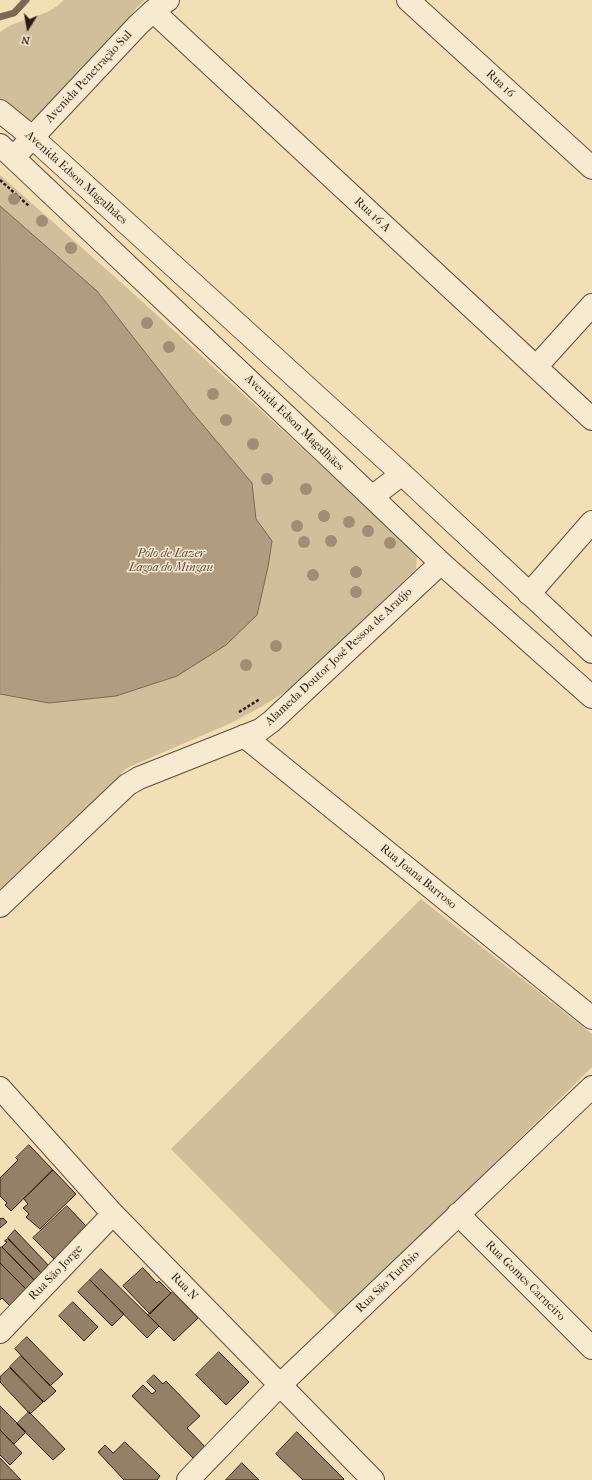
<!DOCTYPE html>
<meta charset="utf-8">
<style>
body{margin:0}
#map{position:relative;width:592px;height:1480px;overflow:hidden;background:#f3dfb6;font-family:"IM FELL French Canon",serif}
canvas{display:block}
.north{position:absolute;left:8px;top:8px;width:40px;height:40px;-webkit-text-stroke:3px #f7ead0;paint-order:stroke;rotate:191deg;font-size:11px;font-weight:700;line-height:16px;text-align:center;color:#2d1a11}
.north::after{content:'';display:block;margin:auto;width:14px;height:18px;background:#2d1a11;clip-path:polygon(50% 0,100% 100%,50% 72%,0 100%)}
</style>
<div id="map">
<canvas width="592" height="1480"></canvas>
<div class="north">N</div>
</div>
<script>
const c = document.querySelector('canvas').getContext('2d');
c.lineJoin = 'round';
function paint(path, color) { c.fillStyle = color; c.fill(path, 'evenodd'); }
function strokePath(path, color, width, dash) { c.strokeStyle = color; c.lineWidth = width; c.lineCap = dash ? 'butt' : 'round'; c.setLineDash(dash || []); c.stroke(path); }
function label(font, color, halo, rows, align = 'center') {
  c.font = font + ' "IM FELL French Canon",serif'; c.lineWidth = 3; c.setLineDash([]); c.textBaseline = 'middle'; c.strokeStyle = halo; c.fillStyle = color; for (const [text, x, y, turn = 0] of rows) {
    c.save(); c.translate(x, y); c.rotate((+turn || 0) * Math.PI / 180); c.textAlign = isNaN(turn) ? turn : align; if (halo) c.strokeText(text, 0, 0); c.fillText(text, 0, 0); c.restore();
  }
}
const green = new Path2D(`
 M64,0h81l-8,7 -26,35 -75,77 -9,2 -27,-20v-69c20,-15 46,-13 64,-32z
 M0,175l134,119 283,260 -1,15 -124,119 -33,20 -28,15 -104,45 -127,125z
 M421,899l171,135v33l-254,251 -167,-169z`);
const water = new Path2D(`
 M0,206l97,85 94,120 61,72 4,36 16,22 -4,26 -11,48 -31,30 -49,31 -61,20 -67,7 -49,-9z`);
const stream = new Path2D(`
 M0,17l14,-4 12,-13`);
const building = new Path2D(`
 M29,1145l24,25 -42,41 -6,-6 2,-2 -7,-7v-18l18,-18 -2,-2z
 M53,1170l23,24 -36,35 -14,-12 3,-3 -6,-6 5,-4 -4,-5z
 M67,1206l20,21 -33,32 -21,-21z
 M0,1218l1,1 2,-1 4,4 -7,6z
 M15,1230l36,38 -8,7 -35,-37z
 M8,1239l35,36 -7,7 -34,-35 5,-5 -2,-1z
 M2,1247l34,35 -9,8 -27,-27v-15z
 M0,1263l30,30 -20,13 -8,-8 -2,2z
 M143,1268l14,15 2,-2 12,12 -21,21 -27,-28z
 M101,1269l58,57 -12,12 -57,-58z
 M90,1280l34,34 -12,12 -34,-34z
 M173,1292l25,26 -24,23 -26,-26z
 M73,1302l25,25 -14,14 -25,-25z
 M27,1337l36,37 -13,12 -35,-37z
 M219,1352l30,30 -23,23 -30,-30z
 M21,1356l35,35 -12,11 -34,-35z
 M10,1368l33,34 -13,12 -30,-32v-5z
 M154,1375l9,9 3,-3 34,35 -13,12 21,22 -12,11 -64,-65 11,-11 9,9 4,-3 -9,-9z
 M0,1406l26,26 -12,12 -14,-14z
 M29,1412l36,37 -12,11 -36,-36z
 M0,1430l22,23 -12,12 -10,-10z
 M297,1432l47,47 -1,1h-40l-27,-26z
 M125,1442l35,34 -3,4h-33l-26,-28 7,-7 8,8z
 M0,1458l21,22h-21z
 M242,1463l17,17h-33z`);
const path = new Path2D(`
 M0,180l29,26
 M239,712l21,-13`);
const minor = new Path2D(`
 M408,0l184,168
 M153,11l439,408
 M14,157l124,-132 15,-14 15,-11
 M536,367l56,-62
 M529,594l63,-72
 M244,736l348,282
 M0,906l127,-121 12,-7 121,-48 12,-9 169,-158
 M0,1088l113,126 260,266
 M458,1214l134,134
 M0,1332l113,-118
 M188,1480l92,-95 312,-298`);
const tertiary = new Path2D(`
 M0,111l32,26 370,337 190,178
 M0,145l372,352 69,66 151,134
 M372,497l30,-23`);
const trees = [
 [14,199],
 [42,221],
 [71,248],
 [147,323],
 [169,347],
 [213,394],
 [226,420],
 [253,444],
 [267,479],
 [306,489],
 [324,516],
 [349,522],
 [297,526],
 [368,531],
 [331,541],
 [304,542],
 [390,543],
 [356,572],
 [313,575],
 [356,592],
 [276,646],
 [246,665]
];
const streetNames = [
 ["Avenida Penetração Sul",89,77,-47],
 ["Rua 16",500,84,43],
 ["Avenida Edson Magalhães",76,178,42],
 ["Rua 16 A",372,215,43],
 ["Avenida Edson Magalhães",294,423,44],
 ["Alameda Doutor José Pessoa de Araújo",339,657,-43],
 ["Rua Joana Barroso",418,877,39],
 ["Rua São Jorge",56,1273,-46],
 ["Rua Gomes Carneiro",525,1281,45],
 ["Rua São Turíbio",388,1282,-44],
 ["Rua N",184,1287,46]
];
const parkNames = [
 ["Pólo de Lazer",171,554],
 ["Lagoa do Mingau",171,568]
];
paint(green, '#d1be9a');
paint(water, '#b09c7e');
strokePath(water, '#7c6852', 1);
strokePath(stream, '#7c6852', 7);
paint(building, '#948067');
strokePath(building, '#2d1a11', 1);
strokePath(minor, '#5e4b3a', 24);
strokePath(tertiary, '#5e4b3a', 24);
strokePath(path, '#2d1a11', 2.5, [3, 2]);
strokePath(minor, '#f7ead0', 22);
strokePath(tertiary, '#f7ead0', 22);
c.fillStyle = '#a18e72';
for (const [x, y] of trees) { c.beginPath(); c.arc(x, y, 6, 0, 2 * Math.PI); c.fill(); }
label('12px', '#2d1a11', '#f7ead0', streetNames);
label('italic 12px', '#5e4b3a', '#f7ead0', parkNames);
</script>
